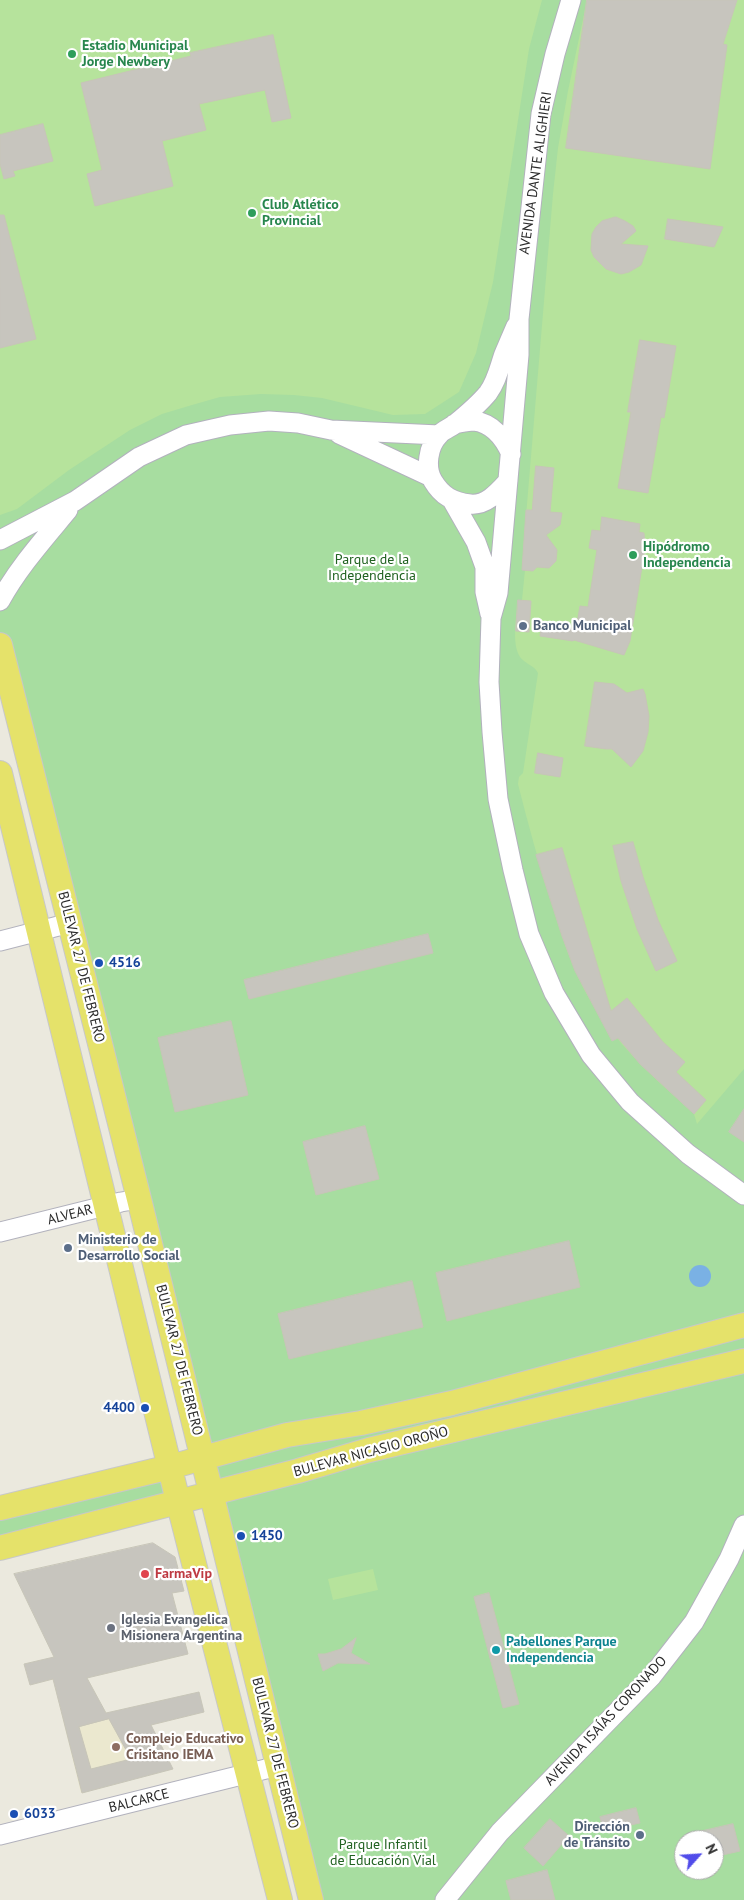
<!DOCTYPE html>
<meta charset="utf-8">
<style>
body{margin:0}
#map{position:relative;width:744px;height:1900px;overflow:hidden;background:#ebe9de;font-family:"PT Sans",sans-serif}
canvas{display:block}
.north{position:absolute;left:674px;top:1830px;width:50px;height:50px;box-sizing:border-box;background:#fff;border:1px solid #aaa;border-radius:50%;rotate:64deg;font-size:14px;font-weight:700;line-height:20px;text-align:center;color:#2b2b2b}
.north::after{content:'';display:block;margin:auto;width:18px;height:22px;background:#514cea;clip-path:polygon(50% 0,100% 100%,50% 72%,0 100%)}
</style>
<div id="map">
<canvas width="744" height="1900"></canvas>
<div class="north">N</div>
</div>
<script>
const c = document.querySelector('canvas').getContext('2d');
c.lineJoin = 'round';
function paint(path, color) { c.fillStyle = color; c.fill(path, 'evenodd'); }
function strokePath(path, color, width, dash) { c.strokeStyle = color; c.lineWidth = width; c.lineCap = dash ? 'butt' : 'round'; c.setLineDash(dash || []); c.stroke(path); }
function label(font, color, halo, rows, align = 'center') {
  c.font = font + ' "PT Sans",sans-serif'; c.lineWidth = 4.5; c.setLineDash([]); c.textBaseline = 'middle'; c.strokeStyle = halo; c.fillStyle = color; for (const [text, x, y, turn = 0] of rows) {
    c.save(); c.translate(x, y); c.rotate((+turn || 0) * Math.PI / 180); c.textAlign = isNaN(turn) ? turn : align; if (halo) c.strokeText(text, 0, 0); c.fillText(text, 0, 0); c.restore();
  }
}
const education = new Path2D(`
 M87,1678l19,35 98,-1 -53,13 22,44 -92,24 -28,-114 21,2z`);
const green = new Path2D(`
 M0,0h744v1900h-433l-311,-1255zM684,1840h30v30h-30z
 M170,1467l8,34 -178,47v-40z`);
const pitch = new Path2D(`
 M0,0h542l-13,49 -36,233 -17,71 -17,39 -34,22 -32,1 -71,-17 -28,-3 -33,-1 -41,3 -28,8 -30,9 -32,16 -61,40 -52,39 -17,6z
 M587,0h157v1069l-47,55 -3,-10c-33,-30 -67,-59 -92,-96 -25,-34 -38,-74 -50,-114 -13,-40 -24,-80 -34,-120l1,-7 4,-4 15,-100c-4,-8 -13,-9 -18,-16 -9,-15 -3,-40 -2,-57h4l3,-30h-3l2,-30 29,-346 5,-46 10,-57z
 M373,1569l5,21 -45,10 -5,-21z`);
const water = new Path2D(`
 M689 1276a11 11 0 1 1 22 0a11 11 0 1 1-22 0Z`);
const building = new Path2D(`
 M587,0h150l-14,44 4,1 -17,124 -144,-21z
 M273,35l18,83 -19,4 -7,-32 -66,14 7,26 -44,11 11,45 -78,20 -8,-32 15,-4 -21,-87 110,-27 -1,-3z
 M43,124l10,37 -40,10 2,5 -11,3 -4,-15v-29z
 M0,215h4l32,124 -36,9z
 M616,217l9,4 8,5 3,5 -15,13 27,2 -7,19 -12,7 -8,2 -15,-5 -12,-12 -3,-7 1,-16 4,-7 6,-6z
 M668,219l55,8 -9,20 -49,-8z
 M640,340l36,6 -12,72 -3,-1 -13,76 -30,-5 13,-76h-3z
 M536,466l18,2 -4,44 12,1 -2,12 -14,10 11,15 -1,11 -7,7 -12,-1 -4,4 -11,-1 4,-60h6z
 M602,517l38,7 -1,8 5,1 1,15 -15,93 -6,14 -50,-15 -1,1 -33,-5 2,-13 34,6 4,-23 8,1 9,-57 -8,-2 3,-18 8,1z
 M518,600l13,1 -2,31 -13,-1z
 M595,682l19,2 13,9 16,-4 2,5 4,22 -1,16 -5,19 -12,16 -19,-18h-6l-21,-3z
 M538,753l25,5 -3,19 -25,-4z
 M633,842l10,35 15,43 19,41 -21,10 -19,-42 -16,-48 -8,-35z
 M562,848l49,163 16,-13 36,44 22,20 -9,10 30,28 -12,14 -54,-50 -22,-26 -6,3 -37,-70 -13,-35 -26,-81z
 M428,934l5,19 -184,46 -5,-19z
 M231,1021l17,74 -73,17 -17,-74z
 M744,1109v33l-15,-10z
 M365,1126l14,53 -63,16 -13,-53z
 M569,1241l11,46 -133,34 -11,-48z
 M412,1281l11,46 -134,32 -11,-45z
 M153,1543l22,14 9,34 -12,2 16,61 -101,24 19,35 93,-21 5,20 -53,13 22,44 -91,24 -29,-114 -23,6 -6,-21 30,-7 -40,-83zM109,1719l22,40 -40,10 -12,-42z
 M489,1593l30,111 -16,4 -29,-111z
 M356,1638l-5,15 19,11 -32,-1 -15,8 -5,-17h7l16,-5z
 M636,1808l4,15 -37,8 -3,-14z
 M550,1819l19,17 -26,30 -19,-18z
 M733,1824l7,27 -26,6v-17h-27l-1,-5z
 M547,1870l8,30h-44l-5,-19z`);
const minor = new Path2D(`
 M571,0l-16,54 -14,60 -22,205v36l-21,238 -7,25 -2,64 3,50 6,67 15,71 16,64 25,59 37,62 39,47 58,52 56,41
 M454,424c6,-1 14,-3 20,-3 18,2 30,17 37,33
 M339,434l92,43
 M508,481c-10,11 -22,25 -38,23 -17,-2 -28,-8 -37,-23 -8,-13 -5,-35 6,-46 4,-5 11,-7 16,-11 11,-9 24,-20 33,-31 9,-12 11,-25 16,-39 4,-9 8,-19 12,-28
 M452,500l24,42 9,25v25l5,22
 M0,540l75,-39 64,-44 47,-22 44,-10 39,-4 29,2 33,7 108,5
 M0,601c18,-33 44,-62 68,-91
 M0,941l70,-18
 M0,1232l121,-30 18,-3
 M0,1835l278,-69
 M445,1900l55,-68 152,-156 42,-54 35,-63 15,-34`);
const major = new Path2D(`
 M0,645l139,554 172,701
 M0,773l178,728 102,399
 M0,1508l170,-41 117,-32 74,-12 91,-20 292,-78
 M0,1548l298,-77 71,-21 375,-89`);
const markers = [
 [72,54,5,"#2e9e5b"],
 [252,213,5,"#2e9e5b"],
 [633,555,5,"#2e9e5b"],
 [523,626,5,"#5c6f8a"],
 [99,963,5,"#1a4fb4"],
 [68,1248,5,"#5c6f8a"],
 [145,1408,5,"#1a4fb4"],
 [241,1536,5,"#1a4fb4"],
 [145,1574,5,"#e0444e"],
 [111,1628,5,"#6b7280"],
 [496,1650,5,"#0f9aa8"],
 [116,1747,5,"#8d6e63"],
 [14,1814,5,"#1a4fb4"],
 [640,1835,5,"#5c6f8a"]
];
const leisureNames = [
 ["Estadio Municipal",82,46],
 ["Jorge Newbery",82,62],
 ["Club Atlético",262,205],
 ["Provincial",262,221],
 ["Hipódromo",643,547],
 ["Independencia",643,563]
];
const streetNames = [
 ["AVENIDA DANTE ALIGHIERI",536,173,-82],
 ["BULEVAR 27 DE FEBRERO",81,967,76],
 ["ALVEAR",70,1215,-14],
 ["BULEVAR 27 DE FEBRERO",179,1360,76],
 ["BULEVAR NICASIO OROÑO",371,1452,-15],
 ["AVENIDA ISAÍAS CORONADO",606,1721,-47],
 ["BULEVAR 27 DE FEBRERO",275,1753,76],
 ["BALCARCE",139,1801,-14]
];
const parkNames = [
 ["Parque de la",372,560],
 ["Independencia",372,576],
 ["Parque Infantil",383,1845],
 ["de Educación Vial",383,1861]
];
const serviceNames = [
 ["Banco Municipal",533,626],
 ["Ministerio de",78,1240],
 ["Desarrollo Social",78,1256],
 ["Dirección",630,1827,"right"],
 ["de Tránsito",630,1843,"right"]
];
const transitNames = [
 ["4516",109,963],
 ["4400",135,1408,"right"],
 ["1450",251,1536],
 ["6033",24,1814]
];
const healthNames = [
 ["FarmaVip",155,1574]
];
const worshipNames = [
 ["Iglesia Evangelica",121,1620],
 ["Misionera Argentina",121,1636]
];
const cultureNames = [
 ["Pabellones Parque",506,1642],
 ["Independencia",506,1658]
];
const educationNames = [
 ["Complejo Educativo",126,1739],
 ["Crisitano IEMA",126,1755]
];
paint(education, '#ebe8cf');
paint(green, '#a7dda0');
paint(pitch, '#b6e39c');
paint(water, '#7ab1e4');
paint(building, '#c7c5be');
strokePath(building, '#c7c5b8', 1);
strokePath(minor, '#b2b2bd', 21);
strokePath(major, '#c8c8c8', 26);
strokePath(minor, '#fff', 19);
strokePath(major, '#e5e26a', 24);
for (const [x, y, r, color] of markers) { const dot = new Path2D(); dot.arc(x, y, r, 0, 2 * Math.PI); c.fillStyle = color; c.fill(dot); strokePath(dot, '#fff', 2); }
label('bold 14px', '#27864d', '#fff', leisureNames, 'left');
label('14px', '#2b2b2b', '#fff', streetNames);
label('14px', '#216221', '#fff', parkNames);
label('bold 14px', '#4e5e75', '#fff', serviceNames, 'left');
label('bold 14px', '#164399', '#fff', transitNames, 'left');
label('bold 14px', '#be3a42', '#fff', healthNames, 'left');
label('bold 14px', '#5b616d', '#fff', worshipNames, 'left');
label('bold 14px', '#0d838f', '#fff', cultureNames, 'left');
label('bold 14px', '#785e54', '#fff', educationNames, 'left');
</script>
